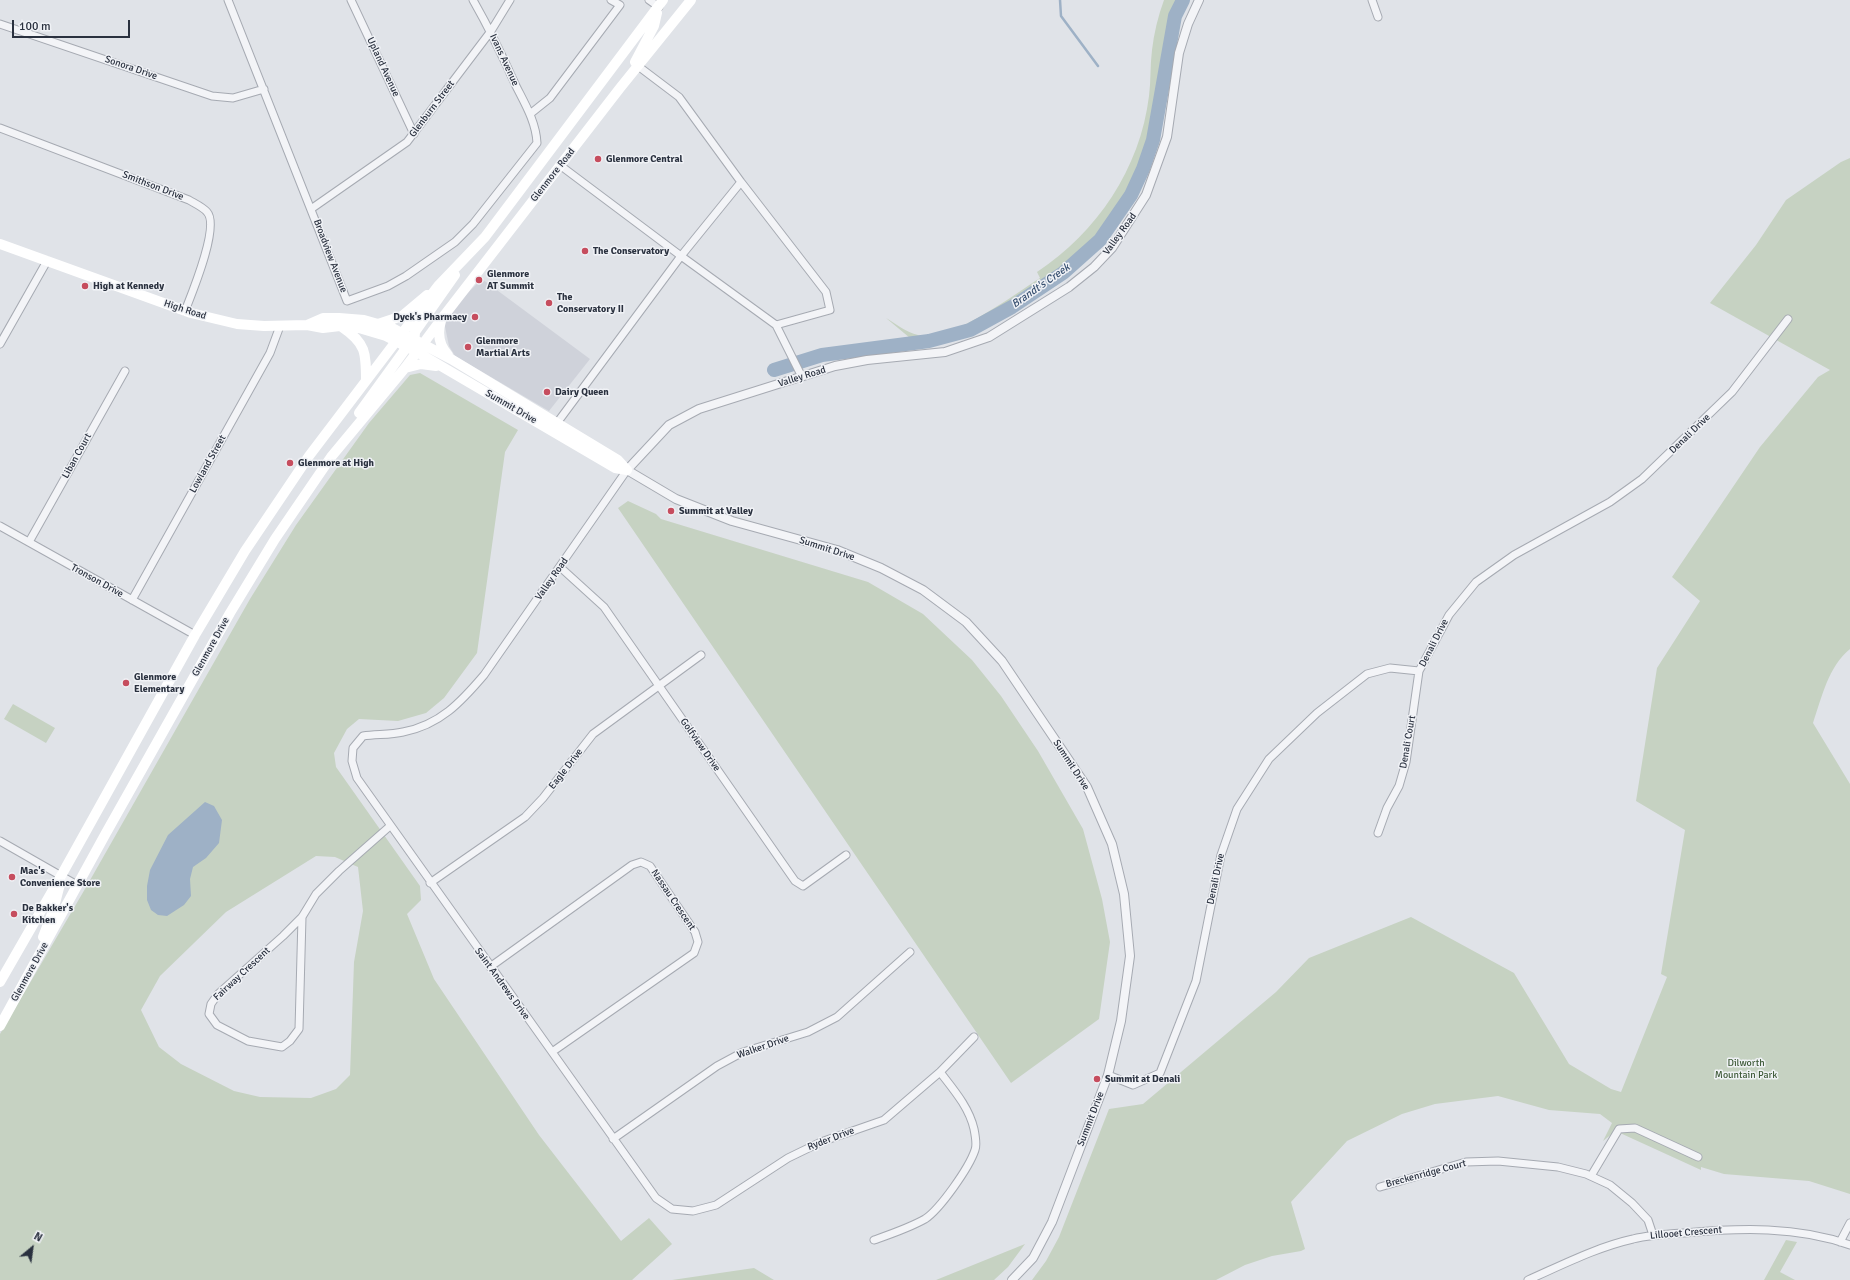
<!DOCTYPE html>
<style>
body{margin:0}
#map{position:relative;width:1850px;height:1280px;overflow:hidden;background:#e0e3e8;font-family:Signika,sans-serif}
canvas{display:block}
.north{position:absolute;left:12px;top:1228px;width:40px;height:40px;-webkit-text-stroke:3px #f0f2f6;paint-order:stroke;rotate:29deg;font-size:11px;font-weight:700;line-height:16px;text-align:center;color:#2a313f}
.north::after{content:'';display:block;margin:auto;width:14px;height:18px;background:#2a313f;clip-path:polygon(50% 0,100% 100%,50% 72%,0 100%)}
.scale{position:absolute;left:12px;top:20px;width:118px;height:18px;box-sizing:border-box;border:2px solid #2a313f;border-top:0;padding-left:5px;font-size:12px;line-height:14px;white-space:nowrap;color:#2a313f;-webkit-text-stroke:3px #f0f2f6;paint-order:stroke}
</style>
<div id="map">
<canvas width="1850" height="1280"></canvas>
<div class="north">N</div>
<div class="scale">100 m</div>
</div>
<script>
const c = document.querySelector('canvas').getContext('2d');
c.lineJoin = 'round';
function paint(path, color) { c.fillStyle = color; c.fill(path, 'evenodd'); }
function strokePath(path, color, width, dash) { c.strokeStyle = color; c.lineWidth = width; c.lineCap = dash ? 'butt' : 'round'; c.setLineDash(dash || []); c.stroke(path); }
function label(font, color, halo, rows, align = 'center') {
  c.font = font + ' Signika,sans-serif'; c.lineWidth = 3; c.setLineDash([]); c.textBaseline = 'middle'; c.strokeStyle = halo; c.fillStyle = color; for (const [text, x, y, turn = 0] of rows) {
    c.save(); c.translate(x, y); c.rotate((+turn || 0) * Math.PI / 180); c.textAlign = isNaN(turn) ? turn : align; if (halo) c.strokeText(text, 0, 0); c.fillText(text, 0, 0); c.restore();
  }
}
const built = new Path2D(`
 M482,279l108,80 -41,52 -94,-55 -6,-10 -6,-29z`);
const green = new Path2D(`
 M1164,0h24c-19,43 -19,99 -32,145 -15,50 -45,97 -86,129 -16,14 -35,24 -53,34 -31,19 -59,34 -95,40l-36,-30c10,6 20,14 32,17 33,8 95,-40 122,-57l-3,-6c60,-40 103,-103 112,-176 2,-15 1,-31 3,-46 2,-17 6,-34 12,-50z
 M1850,158v491c-22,18 -28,48 -37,74l37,61v410l-41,-13 -85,-7 -23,-7v3l-81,-37h-7l-10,8 9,-18 -12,-9 -51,-4 -51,-14 -63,8 -33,10 -55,27 -56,61 14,47 -4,2 -29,5 -27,9 -29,15h-184l14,-19 13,-24 50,-128 34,-5 133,-112 33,-34 102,-41 103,56 55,91 42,25 10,3 46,-115 -6,-3 24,-144 -49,-29 21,-133 43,-67 -28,-24 88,-130 58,-70 12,-7 -120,-67 46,-58 30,-45 55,-38z
 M420,373l98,57 -13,22 -28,201 -33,45 -18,15 -28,8 -39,-2 -12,10 -13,24 2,14 84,119 1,14 -14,14 27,65 105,156 82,106 28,-23 23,26 -40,36h-632v-246l85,-145 165,-290 46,-74 73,-102 41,-48zM316,856l19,1 23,10 5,44 -9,51 -4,113 -14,14 -25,9 -51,-1 -26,-6 -53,-27 -22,-17 -18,-37 19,-34 66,-64z
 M628,501l28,13 5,5 207,63 55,32 49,46 29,36 37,55 45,78 19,70 8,43 -11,77 -88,64 -393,-575z
 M13,704l42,24 -9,15 -42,-24z
 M1786,1240l11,2 -17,30 15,8h-31z
 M1025,1244l-17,23 -14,13h-58z
 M754,1268l20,12h-102z`);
const water = new Path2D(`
 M205,802l9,4 8,14 -3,23 -13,15 -13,9 -3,12 1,17 -7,9 -17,11 -9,-1 -7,-5 -4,-10v-14l3,-16 18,-35z`);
const stream = new Path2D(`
 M1060,0l1,16 37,50`);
const river = new Path2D(`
 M774,370l48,-15 107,-14 41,-11 42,-23 51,-34 37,-33 31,-45 12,-26 10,-29 22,-124 8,-16`);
const minor = new Path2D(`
 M228,0l119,301 41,-15 18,-10 49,-34 18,-18 64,-81c-1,-21 -12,-39 -21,-57 -13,-29 -27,-58 -43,-86
 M351,0l63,134
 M649,0l10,7
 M1372,0l6,17
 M0,24l212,72 21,2 31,-9
 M638,66l41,31 62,85 85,110 4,18 -54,15
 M530,114l20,-16 70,-93 -9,-5
 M0,128l189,72c5,3 14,7 18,12 13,14 -15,81 -22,99
 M741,182l-60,74 95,69 26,52
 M311,209l96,-67 84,-111 19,-31
 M0,344l47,-83
 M557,423l124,-167 -120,-90
 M627,470l-143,205c-23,27 -44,50 -81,57 -13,3 -27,2 -40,4l-10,12 -1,13 5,17 299,420 16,11 21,2 23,-6 72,-47 33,-16 63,-22 56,-48 34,-35
 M0,526l195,109
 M29,542l96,-171
 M560,567l44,40 191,274 8,5 43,-31
 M132,600l138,-247 10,-27
 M1378,833l9,-25 12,-22 7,-24 13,-91
 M0,841l77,44
 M430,883l95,-66 18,-19 50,-64 108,-79
 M302,917l-3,112 -9,12 -8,6 -34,-6 -31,-16 -8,-11 2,-10 7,-10 65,-58 19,-19 14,-23 23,-23 51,-45
 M490,967l142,-102 9,-3 9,4 45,66 3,10 -4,11 -142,99
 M1108,1075l25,10 27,-12 36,-92 25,-126 16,-46 32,-50 48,-46 50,-39 23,-6 29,3 30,-56 27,-33 38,-27 96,-53 32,-23 90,-87 56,-73
 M613,1139l104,-73 26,-14 65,-20 29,-15 73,-65
 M1591,1176l28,-47 16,-1 63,29
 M1380,1187l86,-25 32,-1 60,6 28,7 24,11 22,18 16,17 5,15
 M874,1240c17,-6 35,-12 51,-21 15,-10 44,-51 50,-69 2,-5 0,-16 -1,-21 -5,-22 -21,-40 -34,-57
 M1840,1242l10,-19
 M1528,1280c34,-15 69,-33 105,-41 16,-4 34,-5 51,-6 56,-5 113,-7 166,12`);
const tertiary = new Path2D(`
 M1012,1280l21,-22 19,-36 56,-147 13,-54 9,-65 -6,-62 -12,-50 -25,-57 -85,-126 -36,-39 -43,-32 -42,-22 -44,-18 -105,-29 -56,-22 -49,-29 42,-45 30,-16 136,-43 32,-6 78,-8 44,-15 80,-50 25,-20 18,-19 34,-53 21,-58 12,-84 9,-29 11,-24`);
const secondary = new Path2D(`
 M635,62l19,-36 3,-13
 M0,244l191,69 46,11 27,2 43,-1 16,3 17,-2 19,2 27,8 31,16 198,116 12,2
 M441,321c-4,13 -2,24 7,34
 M378,324l24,-8 25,-21
 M307,325l16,-7h16l25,2 28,8 59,31 167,101 9,10
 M342,327c24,16 24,26 24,53
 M414,345l1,-13 40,-57
 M405,368l16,-4 15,2
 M359,413l45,-62 1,-11
 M43,937l10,-26 7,-27
 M0,982l61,-106 134,-241 50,-84 64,-95 129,-170 47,-49 178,-237
 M0,1026l106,-193 124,-220 45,-74 56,-82 74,-89 38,-51 177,-229 71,-88`);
const markers = [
 [598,159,4,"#c64d5e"],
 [585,251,4,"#c64d5e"],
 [479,280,4,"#c64d5e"],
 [85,286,4,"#c64d5e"],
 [549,303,4,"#c64d5e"],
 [475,317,4,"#c64d5e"],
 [468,347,4,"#c64d5e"],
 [547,392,4,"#c64d5e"],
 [290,463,4,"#c64d5e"],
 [671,511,4,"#c64d5e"],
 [126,683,4,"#c64d5e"],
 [12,877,4,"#c64d5e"],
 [14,914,4,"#c64d5e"],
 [1097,1079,4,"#c64d5e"]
];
const streetNames = [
 ["Ivans Avenue",504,60,65],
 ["Upland Avenue",383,67,65],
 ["Sonora Drive",131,68,19],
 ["Glenburn Street",432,109,-53],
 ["Glenmore Road",553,175,-52],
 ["Smithson Drive",153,186,21],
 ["Valley Road",1120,234,-54],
 ["Broadview Avenue",330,256,69],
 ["High Road",185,310,18],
 ["Valley Road",802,377,-17],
 ["Summit Drive",511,407,30],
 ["Denali Drive",1690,434,-44],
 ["Liban Court",77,456,-61],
 ["Lowland Street",208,464,-61],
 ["Summit Drive",827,549,18],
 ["Valley Road",552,579,-55],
 ["Tronson Drive",97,581,29],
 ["Denali Drive",1434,643,-63],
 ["Glenmore Drive",211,647,-61],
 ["Denali Court",1408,742,-80],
 ["Golfview Drive",700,745,55],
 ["Summit Drive",1071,765,57],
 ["Eagle Drive",566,769,-52],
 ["Denali Drive",1216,879,-78],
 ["Nassau Crescent",673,900,56],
 ["Glenmore Drive",30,972,-61],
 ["Fairway Crescent",242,974,-43],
 ["Saint Andrews Drive",502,984,54],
 ["Walker Drive",763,1047,-19],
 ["Summit Drive",1091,1119,-69],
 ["Ryder Drive",831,1139,-21],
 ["Breckenridge Court",1426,1174,-15],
 ["Lillooet Crescent",1686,1233,-5]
];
const poiNames = [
 ["Glenmore Central",606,159],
 ["The Conservatory",593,251],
 ["Glenmore",487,274],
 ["AT Summit",487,286],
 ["High at Kennedy",93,286],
 ["The",557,297],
 ["Conservatory II",557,309],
 ["Dyck's Pharmacy",467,317,"right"],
 ["Glenmore",476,341],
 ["Martial Arts",476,353],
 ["Dairy Queen",555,392],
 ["Glenmore at High",298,463],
 ["Summit at Valley",679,511],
 ["Glenmore",134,677],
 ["Elementary",134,689],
 ["Mac's",20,871],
 ["Convenience Store",20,883],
 ["De Bakker's",22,908],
 ["Kitchen",22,920],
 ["Summit at Denali",1105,1079]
];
const parkNames = [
 ["Dilworth",1746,1063],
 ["Mountain Park",1746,1075]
];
const waterNames = [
 ["Brandt's Creek",1041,286,-35]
];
paint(built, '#cfd2da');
paint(green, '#c6d2c2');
paint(water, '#9eb1c6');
strokePath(stream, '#9eb1c6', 2.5);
strokePath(river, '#9eb1c6', 14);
strokePath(minor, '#a6aab2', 9);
strokePath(tertiary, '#a6aab2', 10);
strokePath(minor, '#f3f4f7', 7);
strokePath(tertiary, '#f3f4f7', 8);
strokePath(secondary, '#fff', 10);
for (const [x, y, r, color] of markers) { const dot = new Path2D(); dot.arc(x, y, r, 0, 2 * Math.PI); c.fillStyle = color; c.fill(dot); strokePath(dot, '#f0f2f6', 1.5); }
label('10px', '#2a313f', '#f0f2f6', streetNames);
label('bold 10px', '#2a313f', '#f0f2f6', poiNames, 'left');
label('10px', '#3e5a38', '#f0f2f6', parkNames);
label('italic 11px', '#375070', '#f0f2f6', waterNames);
</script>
